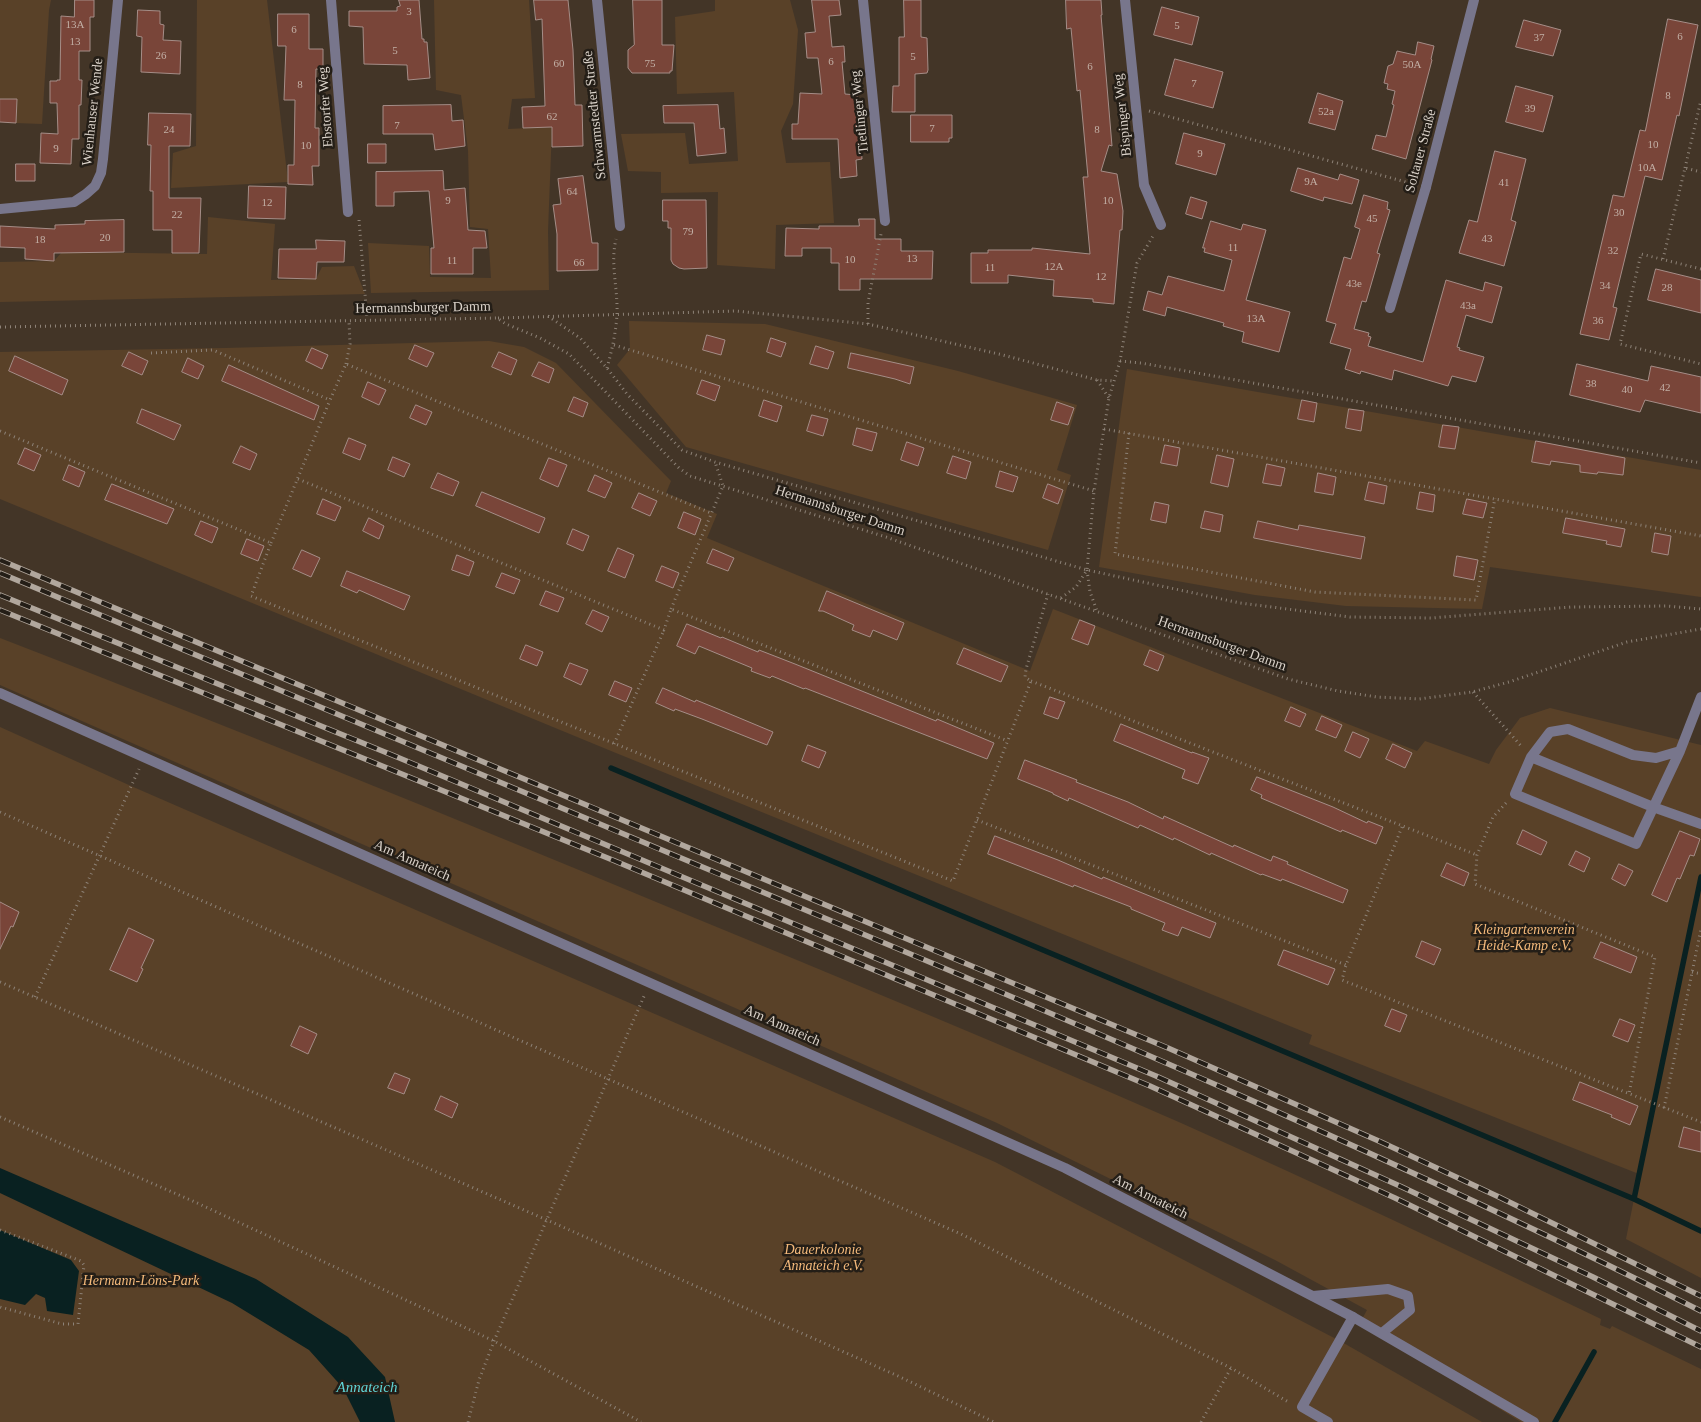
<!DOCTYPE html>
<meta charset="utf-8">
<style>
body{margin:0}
canvas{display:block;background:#433527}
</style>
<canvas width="1701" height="1422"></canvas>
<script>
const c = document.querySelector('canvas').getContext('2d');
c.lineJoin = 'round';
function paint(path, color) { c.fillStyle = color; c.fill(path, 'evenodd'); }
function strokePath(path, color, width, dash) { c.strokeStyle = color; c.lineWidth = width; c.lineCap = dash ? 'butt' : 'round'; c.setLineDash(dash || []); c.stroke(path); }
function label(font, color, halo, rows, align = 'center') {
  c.font = font + ' "Times New Roman",serif'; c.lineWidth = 5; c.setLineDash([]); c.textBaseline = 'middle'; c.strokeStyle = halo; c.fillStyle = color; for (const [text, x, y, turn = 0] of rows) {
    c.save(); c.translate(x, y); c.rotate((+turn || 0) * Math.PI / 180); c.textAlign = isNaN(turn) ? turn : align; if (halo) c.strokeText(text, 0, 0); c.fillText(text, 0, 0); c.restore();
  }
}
const green = new Path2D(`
 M0,0h51l-2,10 -7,114 -26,-1 1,-24h-17z
 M197,0h70l21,182 -117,6 2,-35 23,-7z
 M434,0h95l6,98 -23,1 -4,30 44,-2 -4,104 1,59 -178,3 -3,-50 61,3 1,31 61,1 -3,-49 -18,-2 -2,-77 -7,-55 -25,-5z
 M715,0h75l8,30 -5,74 -12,27 5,32 44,-1 4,61 -58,2 -1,44 -58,-4 1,-73 -57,1v-21l-33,-1 -7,-37 64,-1 4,31 49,-3 -4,-69 -57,2 -2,-77 40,-6z
 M208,217l67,7 -4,56 45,-1 6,-12 32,-1 11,28 -365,8v-40l54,-1 8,-9 145,2z
 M629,321l136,3 193,47 119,34 -20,65 14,5 -23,75 -362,-103 -69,-82 13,-16z
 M489,341l35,6 32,16 115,118 -5,12 51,21 -10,24 323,133 23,-62 364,142 8,-10 64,23 7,-14 24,-32 30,-10 151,37v533l-75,-39 13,-65 -330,-130 3,-9 -696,-282 -616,-254v-147l225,-4z
 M1127,369l574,101v127l-211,-30 -8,42 -136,-3 -91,-11 -156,-28z
 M0,638c225,87 450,178 673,271 170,70 340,140 508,214 141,63 281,129 420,196l-1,6 10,4 2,-3 89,43v53h-180l-161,-99 7,-13 -92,-50 -278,-137 -997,-438z
 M0,727l131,59 864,376 345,179 142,81h-1482z`);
const water = new Path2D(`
 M0,1168l256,111 92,58 37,40 10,45h-35l-17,-34 -34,-38 -77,-47 -232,-110z
 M0,1230l71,30 8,11 -6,44 -26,-4 -2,-13 -9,-4 -11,11 -25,-6z`);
const stream = new Path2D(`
 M611,768l1023,431 67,32
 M1634,1199l67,-322
 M1555,1422l39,-70`);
const building = new Path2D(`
 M75,0h19v17h-4v34h-11v29h3l-1,25h-2v34h-7l-1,25 -31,-1 1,-30 17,1 -1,-31h-7v-22h7v-1h3l1,-64 13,1z
 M399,0h20l3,39h2v3h3l3,36 -22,2 -1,-15 -43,-1 -1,-37 -14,-1v-15h48v-4l3,-1z
 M534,0h34l5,50 2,55h7l1,41 -31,1v-20l-29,1 -1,-21 23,-1 -3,-87 -6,1z
 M633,0h29v45h12l-2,26h-2v2h-38l-4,-5v-18l6,-5z
 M812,0h27l2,15 -12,1 3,31 12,-1 1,16h-3l3,32 12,1 5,64 -6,1 1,16 -17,2 -2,-39h-46v-15h6l2,-31 22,1 -4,-36h-11l-2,-25 10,-1z
 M904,0h17v37l6,1 1,32 -1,3 -12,1v38h-23l1,-26h6v-49h5z
 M1066,0h35l1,15h-1l11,131 -3,-1 -8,26 16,3 6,37 -1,19h-2l-6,74 -21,-2v-3l-40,-3 1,-16 -46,-5v8h-37v-30h17v-3h44v-2l58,6 -7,-77h5l-8,-87 -3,1 -6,-63 -4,1z
 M1162,7l37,10 -7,28 -38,-10z
 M138,10l22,1v13l4,1 -1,15 18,1 -1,33 -39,-2 1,-35 -5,-1z
 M278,14h31v35h14v20h-7l-1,59h4v38h-7l1,19 -25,-1v-19h6l1,-65h-11l2,-54h-8z
 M1668,19l30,6 -19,91 -2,-1 -15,65 -17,-4 -32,131 4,1 -8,32 -29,-6 33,-139 11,2 16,-67 5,1z
 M1524,20l37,10 -8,26 -37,-9z
 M1418,42l16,4 -3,13 1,1 -26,99 -34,-10 4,-14 10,2 8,-32 -2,-1 3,-13 -8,-2 1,-5 -4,-1 4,-17 5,-2 4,-13 18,4z
 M1175,59l48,13 -10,36 -48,-13z
 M1516,86l37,10 -10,36 -37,-10z
 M1318,93l25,8 -8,29 -26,-7z
 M0,99h17l-1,24 -16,-1z
 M451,105l1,16 11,-1 2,26 -30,4 -2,-16h-50v-28z
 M718,105l2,24 4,-1 2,25 -29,3 -3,-33h-30l-1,-17z
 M149,113l42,1 -1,32h-21v52h32l-2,55h-27v-23h-19v-39h-3l1,-46h-3z
 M911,115h41v23h-3v4h-38z
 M1184,133l41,11 -9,31 -40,-11z
 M368,144h18v19h-18z
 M1495,151l31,8 -15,61 5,2 -12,44 -45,-13 10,-33 8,2z
 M16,164h19v17h-19z
 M1298,168l40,12 2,-6 19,6 -7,24 -28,-7 -1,4 -32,-10z
 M443,171l1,19 21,-2 3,42 17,1 2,17h-14v26h-42v-26h3l-5,-57 -35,1v14h-18v-34z
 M583,176l9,67h6v27l-41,1v-37l-4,-29 8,-1 -3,-25z
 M249,186l37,1 -1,32 -37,-1z
 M1364,195l24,7 -1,7 3,1 -13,43 3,1 -14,48 -4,-1 -8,28 15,4 -1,3 3,1 -3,9 55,16 23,-82 37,11 2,-9 17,5 -10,36 -26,-8 -9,32 3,1 -1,2 25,7 -8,25 -24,-6 -4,10 -54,-16 -2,10 -31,-9 -1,3 -15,-5 6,-20 -21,-6 6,-19 -10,-3 18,-64 7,2 9,-30 -5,-2z
 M1191,197l16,5 -5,17 -16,-5z
 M663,200h43l1,68 -23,1 -5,-1 -6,-4 -2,-4v-32h-3v-7h-5z
 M859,219h16v20h26v12h32l-1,28h-72v11h-21v-27h-8v-15h-29v8h-17l1,-28 33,1v-3h40z
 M124,220v32l-70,1v8l-29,-2v-11l-25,-1v-21l55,3v-4l30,-1v-3z
 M1211,221l30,9 2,-6 23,6 -20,70 44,12 -11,40 -37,-10 2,-10 -21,-6 1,-3 -57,-16 -2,9 -22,-6 5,-19 14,4 6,-19 56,15 8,-31 -28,-8 1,-4h-2z
 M316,240l29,1 -1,21h-27l-1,17 -38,-1 1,-29h37z
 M1656,269l45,11v33l-53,-13z
 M707,335l18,5 -4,15 -18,-5z
 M771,338l15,5 -5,14 -14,-5z
 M415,345l19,8 -7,14 -18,-8z
 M816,346l18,6 -6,17 -18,-5z
 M312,348l16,7 -6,14 -16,-8z
 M129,352l19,9 -6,14 -20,-9z
 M499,352l18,8 -6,15 -19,-8z
 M851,353l63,14 -4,17 -15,-5 -47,-11z
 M15,356l53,24 -6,15 -53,-24z
 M188,358l16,8 -6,13 -16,-7z
 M539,362l15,7 -5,14 -17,-7z
 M1577,364l71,17 3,-15 50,11v36l-56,-13 -5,12 -70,-17z
 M229,365l90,41 -5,14 -92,-39z
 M702,380l18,6 -5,15 -18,-7z
 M368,382l18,8 -7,15 -17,-8z
 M574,397l14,6 -5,14 -15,-6z
 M764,400l18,6 -5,16 -18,-6z
 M1302,400l15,3 -3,19 -16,-3z
 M1057,402l17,6 -6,17 -17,-5z
 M416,405l16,7 -6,13 -16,-7z
 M142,409l39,16 -7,15 -37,-17z
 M1349,409l15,2 -3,20 -15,-3z
 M812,415l16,4 -5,17 -16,-5z
 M1443,425l16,2 -4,22 -16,-2z
 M857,428l20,5 -5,18 -19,-6z
 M349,438l17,7 -6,15 -17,-7z
 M1536,441l89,17 -2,17 -25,-3 -1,2 -17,-2v-7l-29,-4 -1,4 -18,-3z
 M907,442l17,6 -6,18 -17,-6z
 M1165,445l15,3 -3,18 -16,-3z
 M241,446l16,8 -7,16 -17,-7z
 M25,448l16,7 -7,16 -16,-7z
 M1217,455l17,4 -6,28 -17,-4z
 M953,456l18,6 -5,17 -19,-6z
 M393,457l17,7 -6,13 -16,-7z
 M549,458l18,7 -9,22 -18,-8z
 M1267,464l18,4 -4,18 -18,-3z
 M69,465l16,7 -6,15 -16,-7z
 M1000,471l18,6 -5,15 -17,-5z
 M438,473l21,9 -6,14 -22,-8z
 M1318,473l18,4 -3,18 -18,-3z
 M595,475l17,8 -7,15 -17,-7z
 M1369,482l18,4 -3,18 -19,-4z
 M112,484l62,25 -7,15 -62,-24z
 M1048,484l15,6 -5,14 -15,-6z
 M482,492l63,26 -6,15 -63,-27z
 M1420,492l15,3 -2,17 -16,-3z
 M639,493l18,8 -7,15 -18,-8z
 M323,499l18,8 -6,14 -18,-7z
 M1467,499l20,4 -4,15 -20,-4z
 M1155,502l14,3 -3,18 -15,-3z
 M1205,511l18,4 -3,17 -19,-4z
 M684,512l17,7 -6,16 -17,-7z
 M369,518l15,8 -5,13 -16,-8z
 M1566,518l59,11 -4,18 -15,-3 1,-3 -44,-8z
 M201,521l17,7 -6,15 -17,-8z
 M1258,521l40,9 1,-5 66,12 -4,22 -107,-21z
 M573,529l16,7 -6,15 -16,-7z
 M1655,533l16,3 -3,19 -16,-3z
 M247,539l17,7 -6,15 -17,-7z
 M618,548l16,7 -9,23 -17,-7z
 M713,549l21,9 -6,13 -21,-8z
 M302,550l18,8 -9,19 -18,-8z
 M457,555l17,7 -5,14 -17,-6z
 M1457,556l21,4 -4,20 -20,-4z
 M662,566l17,7 -6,15 -17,-7z
 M347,571l63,25 -6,14 -45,-20 -2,3 -16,-7z
 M502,573l18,7 -6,14 -18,-7z
 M546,591l18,7 -6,14 -18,-7z
 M827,591l77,32 -7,17 -24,-10 -3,7 -18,-7 2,-5 -31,-14h-4z
 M593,610l16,7 -7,15 -16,-8z
 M1080,620l15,6 -7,19 -16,-6z
 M687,624l34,14 1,-1 36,15 1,-2 36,14 141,57 1,-2 57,24 -7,16 -182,-71 -1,1 -32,-13 -2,2 -19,-7 1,-3 -53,-22 -4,8 -18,-8z
 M526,645l17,7 -6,14 -17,-7z
 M964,648l44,18 -7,16 -44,-18z
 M1150,650l14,6 -6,15 -14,-6z
 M570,663l18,7 -7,15 -17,-8z
 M615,681l17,7 -6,14 -17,-7z
 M663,688l32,14 1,-2 22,9 55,23 -6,13 -65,-26 -27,-10 -1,2 -18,-8z
 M1050,697l15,5 -7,17 -14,-5z
 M1291,707l15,7 -6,13 -15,-6z
 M1322,716l20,9 -6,13 -20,-8z
 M1121,724l71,29v-1l17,6 -11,26 -16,-6 3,-8 -71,-29z
 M1353,732l16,7 -9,19 -15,-7z
 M1393,744l19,9 -7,15 -19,-9z
 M808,745l18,7 -7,16 -17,-7z
 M1025,760l52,20 -1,2 52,20 35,17 1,-3 69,31 1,-2 37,16 2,-5 15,6 -1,2 61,26 -5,13 -61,-24 -1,2 -19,-7 -1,1 -50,-22 -1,2 -36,-17 -1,2 -33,-15 -2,3 -69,-30 -1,3 -15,-7v-1l-35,-14z
 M1257,777l76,30 34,16 1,-2 15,6 -7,17 -34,-14 -1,2 -80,-34 1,-3 -11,-5z
 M1523,830l24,12 -6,13 -24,-11z
 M1680,831l20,8 -6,17 -4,-1 -10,24 -3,-1 -10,24 -15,-7z
 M995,836l63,24 44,19 1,-2 113,46 -6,15 -28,-11 -4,9 -16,-6 3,-7 -34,-14v-2l-57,-22 -1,2 -85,-33z
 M1576,851l14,7 -6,14 -15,-7z
 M1447,863l22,10 -5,13 -23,-10z
 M1619,864l14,7 -8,15 -13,-7z
 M0,902l19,10 -6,15 -2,-1 -11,23z
 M129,928l25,12 -13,28 2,1 -6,13 -27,-12z
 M1422,941l19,8 -7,16 -18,-8z
 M1601,942l36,15 -6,16 -37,-15z
 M1284,950l51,19 -7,16 -50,-20z
 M1392,1009l15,6 -7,17 -15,-6z
 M1620,1019l15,6 -7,17 -15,-6z
 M300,1026l17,8 -9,20 -17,-8z
 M395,1073l15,6 -6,15 -16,-6z
 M1580,1082l58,24 -8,19 -19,-8 1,-2 -39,-15z
 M441,1096l17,8 -6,14 -17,-8z
 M1684,1127l17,5v20l-22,-5z`);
const path = new Path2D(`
 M1149,111l264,73
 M1685,168l16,-68
 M359,220l8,99
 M1663,259l22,-91 16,4
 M1701,269l-60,-15 -21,90 81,20
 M548,316l32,22 27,30 20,26 55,56 33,12 372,108 153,33 110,14 81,1 140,-11 96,-1 34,3
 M498,318l238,-7 132,13 135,31 94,25 18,1
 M868,324v-21l13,-69
 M0,327l497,-9 9,6 34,14 29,16 110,114 11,8 196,61 402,142 50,12 39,6 42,2 53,-7 37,-10 118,-40 74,-13
 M614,345l480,146
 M151,353l62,-3 117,50 16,-36 365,149
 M1120,361l21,2 560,100
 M346,364l4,-20 -1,-23
 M607,368c5,-18 9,-36 10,-54 1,-26 -7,-50 -1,-75
 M1097,380l12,18
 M1104,429l597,107
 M0,431l271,112 -20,53 702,285 78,-200 -6,-4 1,-8 22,-75
 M1129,433l-14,121 200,38 161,8 19,-102
 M298,479l366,151 7,-21 337,132
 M271,543l59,-143
 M1087,570l3,22 7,19
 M1061,598l15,-11 11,-17 7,-79 15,-93 11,-37 17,-98 16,-27
 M671,609l52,-123 -8,-24
 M1031,681l446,174
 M1473,692l49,55
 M614,744l50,-114
 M1506,803l-13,14 -16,38 -2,29 180,73 -26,137
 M0,812l961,422 270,134 59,35
 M977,820l369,145
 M1402,827l-56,138 -4,15 359,142
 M1692,972l9,2
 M0,982l547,238 351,156 96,46
 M35,997l104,-228
 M1664,1108l37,-179
 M0,1117l195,85 299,139 147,81
 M0,1230l81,31 3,4 -6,59h-16l-62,-17
 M468,1422l11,-42 15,-39 151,-347
 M1201,1422l30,-54`);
const lane = new Path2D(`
 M1390,308l36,-121
 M1680,751l-24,7 -23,-3 -65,-26 -18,3 -19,25 -16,37 121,50 44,-93 21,-54
 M1531,757l122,50 48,17
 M1313,1296l75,-7 20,7 2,14 -28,23
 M1328,1422l-26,-15 51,-90`);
const street = new Path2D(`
 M331,0l17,212
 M597,0l23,226
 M863,0l22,221
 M1125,0l19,185 17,40
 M1426,187l48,-187
 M0,209l74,-7 12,-8 9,-8 6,-13 2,-14 15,-159
 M0,693l1065,475 288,149 181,105`);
const rail = new Path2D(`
 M0,560l1168,488 213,94 118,55 202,99
 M0,573c264,110 527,221 791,331 307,128 613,258 910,407
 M0,595l397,162 759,319 246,111 191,90 108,54
 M0,610l615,251 535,225 245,112 306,149`);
const numberNames = [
 ["3",409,12],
 ["13A",75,25],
 ["5",1177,26],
 ["6",294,30],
 ["6",1680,37],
 ["37",1539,38],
 ["13",75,42],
 ["5",395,51],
 ["26",161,56],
 ["5",913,57],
 ["6",831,62],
 ["60",559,64],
 ["75",650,64],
 ["50A",1412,65],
 ["6",1090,67],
 ["7",1194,84],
 ["8",300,85],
 ["8",1668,96],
 ["39",1530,109],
 ["52a",1326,112],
 ["62",552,117],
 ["7",397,126],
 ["7",932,129],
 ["24",169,130],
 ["8",1097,130],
 ["10",1653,145],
 ["10",306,146],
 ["9",56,149],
 ["9",1200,154],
 ["10A",1647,168],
 ["9A",1311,182],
 ["41",1504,183],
 ["64",572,192],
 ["9",448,201],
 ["10",1108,201],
 ["12",267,203],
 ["30",1619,213],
 ["22",177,215],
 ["45",1372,219],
 ["79",688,232],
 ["20",105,238],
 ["43",1487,239],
 ["18",40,240],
 ["11",1233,248],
 ["32",1613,251],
 ["13",912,259],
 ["10",850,260],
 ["11",452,261],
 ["66",579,263],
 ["12A",1054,267],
 ["11",990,268],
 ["12",1101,277],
 ["43e",1354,284],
 ["34",1605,286],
 ["28",1667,288],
 ["43a",1468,306],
 ["13A",1256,319],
 ["36",1598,321],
 ["38",1591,384],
 ["42",1665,388],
 ["40",1627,390]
];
const streetNames = [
 ["Ebstorfer Weg",326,107,-94],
 ["Wienhauser Wende",93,112,-84],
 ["Tietlinger Weg",860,112,-96],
 ["Schwarmstedter Straße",595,115,-96],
 ["Bispinger Weg",1123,115,-96],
 ["Soltauer Straße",1421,151,-75],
 ["Hermannsburger Damm",423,308,-1],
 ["Hermannsburger Damm",840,511,18],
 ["Hermannsburger Damm",1222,644,20],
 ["Am Annateich",412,861,24],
 ["Am Annateich",782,1026,24],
 ["Am Annateich",1150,1197,27]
];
const parkNames = [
 ["Kleingartenverein",1524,930],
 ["Heide-Kamp e.V.",1524,946],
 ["Dauerkolonie",823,1250],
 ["Annateich e.V.",823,1266],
 ["Hermann-Löns-Park",141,1281]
];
const waterNames = [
 ["Annateich",367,1388]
];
paint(green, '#594128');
paint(water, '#092121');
strokePath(stream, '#092121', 5.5);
paint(building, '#794539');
strokePath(building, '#a58d87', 1);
strokePath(path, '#8d8277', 3, [1, 4]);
strokePath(lane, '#78768c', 10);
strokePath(street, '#78768c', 10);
strokePath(rail, '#b1a79d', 5.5);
strokePath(rail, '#241e17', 4, [11]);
label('11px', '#c2afa5', null, numberNames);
label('14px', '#dad2c9', '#241e17', streetNames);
label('italic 14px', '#f5ba7b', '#241e17', parkNames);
label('italic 15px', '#5fd4d6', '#241e17', waterNames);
</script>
